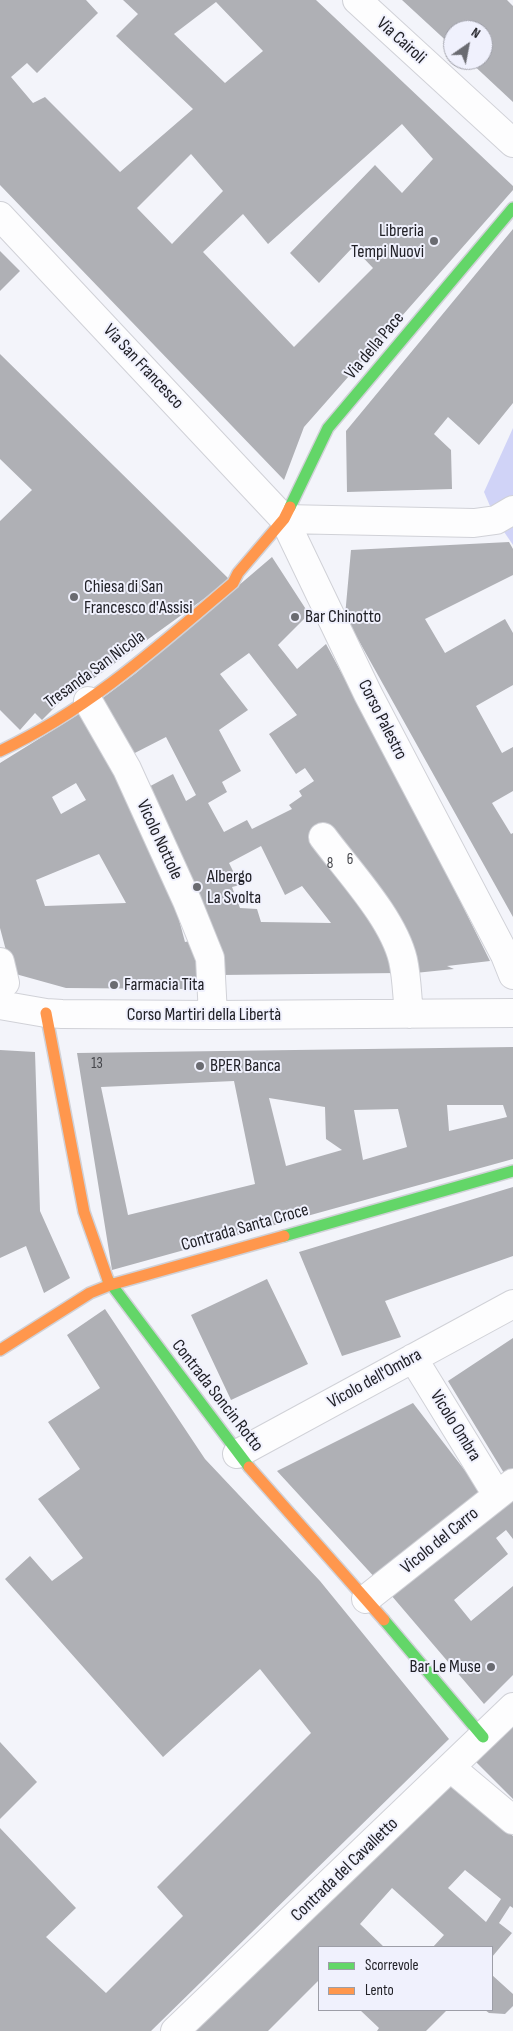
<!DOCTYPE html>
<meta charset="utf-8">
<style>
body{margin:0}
#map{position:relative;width:513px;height:2031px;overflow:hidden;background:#f3f4fa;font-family:"Sofia Sans Condensed",sans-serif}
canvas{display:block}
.legend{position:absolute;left:318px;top:1946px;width:175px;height:65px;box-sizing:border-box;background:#f0f1fd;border:1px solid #9d9ea7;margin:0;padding:6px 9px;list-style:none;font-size:15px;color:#212127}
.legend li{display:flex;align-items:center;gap:10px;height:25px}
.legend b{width:25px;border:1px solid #9d9ea7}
.north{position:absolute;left:443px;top:20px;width:50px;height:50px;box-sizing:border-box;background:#f0f1fd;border:1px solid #9d9ea7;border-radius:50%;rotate:33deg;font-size:14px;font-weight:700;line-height:20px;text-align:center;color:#212127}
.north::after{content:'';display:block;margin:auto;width:18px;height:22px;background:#6a6b71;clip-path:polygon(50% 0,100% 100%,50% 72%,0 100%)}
</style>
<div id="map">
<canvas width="513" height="2031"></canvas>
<ul class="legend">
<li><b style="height:6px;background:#63d668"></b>Scorrevole</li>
<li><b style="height:6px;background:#ff974d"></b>Lento</li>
</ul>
<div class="north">N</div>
</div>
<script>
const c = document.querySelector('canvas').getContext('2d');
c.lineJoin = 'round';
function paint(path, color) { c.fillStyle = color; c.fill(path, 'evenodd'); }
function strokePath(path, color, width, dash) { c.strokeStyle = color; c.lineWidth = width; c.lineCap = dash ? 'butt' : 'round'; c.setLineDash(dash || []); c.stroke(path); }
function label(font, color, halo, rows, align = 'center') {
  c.font = font + ' "Sofia Sans Condensed",sans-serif'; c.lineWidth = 4; c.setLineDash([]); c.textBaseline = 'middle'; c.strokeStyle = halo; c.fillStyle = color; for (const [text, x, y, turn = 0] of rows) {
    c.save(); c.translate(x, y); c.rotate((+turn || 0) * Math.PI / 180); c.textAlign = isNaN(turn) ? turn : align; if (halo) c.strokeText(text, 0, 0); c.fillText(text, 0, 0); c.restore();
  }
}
const green = new Path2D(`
 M513,428v117l-17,-25 -12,-28z`);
const building = new Path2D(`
 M0,0h86l12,13 -61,60 -10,-10 -16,14 22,26 12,-6 75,75 73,-63 -77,-73 22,-22 -15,-14h193l197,186v4l-209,237 -20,53 -284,-295zM216,2l47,49 -38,32 -51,-49zM402,124l31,35 -31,34 -27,-28 -85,88 29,30 34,-36 20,21 -79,79 -91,-95 40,-38 25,30zM191,154l32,37 -51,53 -35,-36z
 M402,0h105l6,6v96l-45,-42h15v-30h-30v17z
 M513,229v174l-34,42 -31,-28 -14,17 17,16 1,39 -105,3 -1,-61z
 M0,251l20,20 -20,20z
 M0,354l230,226 -137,99 -5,-5 -46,46 -7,-7 -15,17 -20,-20v-189l32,-31 -32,-31z
 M509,542l4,7v26l-88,44 20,34 60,-34 8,14v52l-37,21 26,47 11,-6v44l-21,12 19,31 2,-1v84l-168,-301 6,-66z
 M272,557l37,57 -31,31 19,24 29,-25 87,162 77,155 -43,5 7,3 -39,4 -31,-49 14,49 -177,2 -80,-184 32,-17 13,27 10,-6 -30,-58 -39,20 -31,-54 40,-30zM249,653l48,62 -28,19 27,40 9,-6 9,13 -15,10 3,5 -13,9 3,4 -40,20 -5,-9 -23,12 -16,-29 19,-11 -5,-10 19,-11 -22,-41 29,-20 -28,-36zM261,846l24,49 17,-9 29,37 -70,-1 -4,-13 -17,-1 -8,-21 8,-2 -11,-22z
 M87,709l88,196 10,37 10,-2 11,24 -17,25 -123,-1 -54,-15 -12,-45v-165zM76,783l10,17 -25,14 -9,-17zM99,854l27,49 -81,3 -9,-26z
 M513,1047v112l-401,111 -35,-217zM234,1081l21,103 -127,31 -27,-128zM269,1098l56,9 1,32 16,11 -56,16zM447,1105h56l4,12 -58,14zM398,1109l9,38 -44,13 -9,-50z
 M0,1050l35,2 5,159 30,67 -26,15 -18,-47 -26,12z
 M513,1187v69l-128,45 16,36 -59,19 -43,-104z
 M267,1279l41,85 -77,36 -40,-85z
 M105,1309l100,150 115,122 129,158 -298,292h-151v-203l76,80 -30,29 60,56 77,-77 -26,-29 154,-154 -51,-64 -97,88 -158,-178 25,-23 22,25 31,-23 -45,-59 42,-30 -32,-47 52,-34 -33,-53z
 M513,1338v135l-6,5 -59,-97z
 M413,1403l70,91 -105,87 -101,-110z
 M513,1496v43l-7,-9 -10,8 12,16 -54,46 17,21 42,-35v89l-29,29 -93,-109z
 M513,1723v76l-38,-38z
 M0,1742l37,40 -37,37z
 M448,1781l65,55v72l-3,-2 -11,17 13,10 -20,24v-10h-59l11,-12 -52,-47 -32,36 24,23h-65v33l-51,51h-73zM465,1870l36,29 -15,23 -38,-34z
 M492,1975l21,19v12l-8,8 -16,-1 -4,-3h7z
 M360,2010h87l-21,21h-49l2,-3z`);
const street = new Path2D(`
 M357,0l156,143
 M0,216l284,303 84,175 137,261 8,20
 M284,519l190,4 22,-3 17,-10
 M88,701l39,68 60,132 23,57 3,57
 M323,837c26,35 70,81 80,123 4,18 4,36 6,54
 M0,962l5,21
 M0,1005l46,8 16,1 151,1 300,-2
 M413,1358l84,137
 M237,1454l276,-150
 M366,1599l147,-116
 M451,1768l62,52
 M175,2031l338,-324`);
const fast = new Path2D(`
 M290,507l38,-79 185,-220
 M284,1236l229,-65
 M108,1280l141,187
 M384,1620l99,117`);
const slow = new Path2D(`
 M0,751c88,-41 159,-105 233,-168l5,-10 46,-54 6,-12
 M46,1013l38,199 24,68
 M0,1350l90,-57 20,-8 174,-49
 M249,1467l135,153`);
const markers = [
 [434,241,5,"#6a6b71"],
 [74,597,5,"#6a6b71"],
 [295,617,5,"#6a6b71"],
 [197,887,5,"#6a6b71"],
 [114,985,5,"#6a6b71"],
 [200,1066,5,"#6a6b71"],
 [491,1667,5,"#6a6b71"]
];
const numberNames = [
 ["6",350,860],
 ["8",330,864],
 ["13",97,1064]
];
const streetNames = [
 ["Via Cairoli",401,41,42],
 ["Via della Pace",375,346,-50],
 ["Via San Francesco",143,367,47],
 ["Tresanda San Nicola",95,670,-36],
 ["Corso Palestro",382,720,63],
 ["Vicolo Nottole",159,840,65],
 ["Corso Martiri della Libertà",204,1015],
 ["Contrada Santa Croce",245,1228,-16],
 ["Vicolo dell'Ombra",375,1379,-29],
 ["Contrada Soncin Rotto",217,1396,52],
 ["Vicolo Ombra",455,1426,58],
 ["Vicolo del Carro",440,1541,-39],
 ["Contrada del Cavalletto",345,1870,-44]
];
const poiNames = [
 ["Libreria",424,231,"right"],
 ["Tempi Nuovi",424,252,"right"],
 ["Chiesa di San",84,587],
 ["Francesco d'Assisi",84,608],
 ["Bar Chinotto",305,617],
 ["Albergo",207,877],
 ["La Svolta",207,898],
 ["Farmacia Tita",124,985],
 ["BPER Banca",210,1066],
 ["Bar Le Muse",481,1667,"right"]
];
paint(green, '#d0d3f7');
paint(building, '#afb0b5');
strokePath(street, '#d0d1d7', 30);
strokePath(fast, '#d0d1d7', 14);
strokePath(slow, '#d0d1d7', 14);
strokePath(street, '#fdfdfe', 28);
strokePath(fast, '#63d668', 11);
strokePath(slow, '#ff974d', 11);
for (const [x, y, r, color] of markers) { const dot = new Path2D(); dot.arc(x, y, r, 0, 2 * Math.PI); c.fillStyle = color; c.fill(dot); strokePath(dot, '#f0f1fd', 2); }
label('15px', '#44454a', null, numberNames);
label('18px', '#212127', '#f0f1fd', streetNames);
label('18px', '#212127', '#f0f1fd', poiNames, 'left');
</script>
